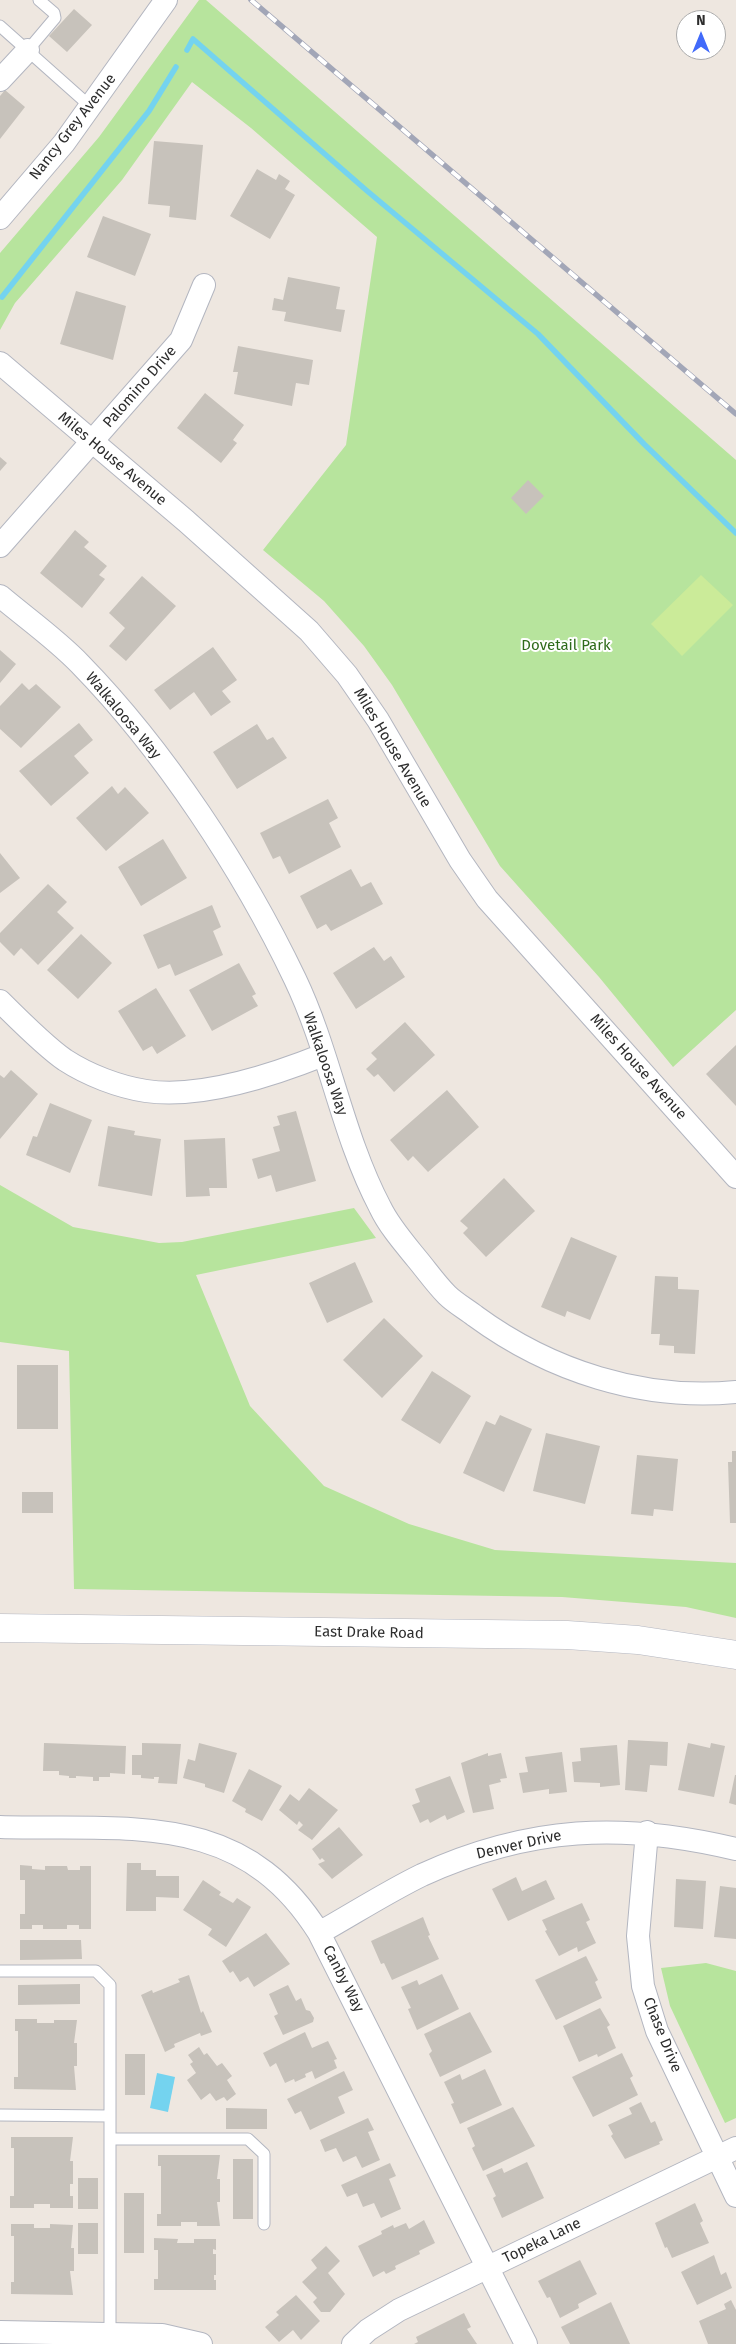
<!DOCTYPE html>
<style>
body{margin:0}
#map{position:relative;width:736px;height:2344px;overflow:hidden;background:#eee7e0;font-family:"Fira Sans",sans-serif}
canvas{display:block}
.north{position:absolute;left:676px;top:10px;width:50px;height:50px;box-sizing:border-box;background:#fff;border:1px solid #ababab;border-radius:50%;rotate:0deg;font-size:14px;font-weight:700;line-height:20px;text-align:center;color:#2d2d2d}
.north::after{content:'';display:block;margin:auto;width:18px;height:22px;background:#416afa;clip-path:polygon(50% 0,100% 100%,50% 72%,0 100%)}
</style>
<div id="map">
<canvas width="736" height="2344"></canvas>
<div class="north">N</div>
</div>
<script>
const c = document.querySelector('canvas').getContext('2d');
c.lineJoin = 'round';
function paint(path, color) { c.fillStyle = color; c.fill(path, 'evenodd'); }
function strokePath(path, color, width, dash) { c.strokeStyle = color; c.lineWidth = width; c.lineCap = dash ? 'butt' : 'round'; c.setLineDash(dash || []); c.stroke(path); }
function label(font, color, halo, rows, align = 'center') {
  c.font = font + ' "Fira Sans",sans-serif'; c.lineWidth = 4; c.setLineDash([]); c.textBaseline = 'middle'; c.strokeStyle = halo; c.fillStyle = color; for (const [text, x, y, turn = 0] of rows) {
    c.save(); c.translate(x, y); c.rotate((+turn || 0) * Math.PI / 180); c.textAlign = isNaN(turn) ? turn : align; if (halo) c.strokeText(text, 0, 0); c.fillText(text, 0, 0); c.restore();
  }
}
const green = new Path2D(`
 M199,0h7l530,460v550l-63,57 -74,-90 -99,-111 -108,-181 -28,-39 -40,-45 -61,-51 83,-105 31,-208 -126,-109 -59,-46 -70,98 -107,123 -15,27v-77l99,-116z
 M0,1185l73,42 86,16 23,-1 172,-34 22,30 -180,37 54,131 74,80 85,38 86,26 241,13v55l-50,-11 -124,-10 -488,-8 -5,-238 -69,-9z
 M706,1963l30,8v147l-11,5 -55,-117 -9,-38z`);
const pitch = new Path2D(`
 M701,575l32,30 -51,51 -31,-32z`);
const water = new Path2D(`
 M157,2073l18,4 -7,35 -18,-4z`);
const stream = new Path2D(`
 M187,50l6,-11 173,151 172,144 106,110 92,89
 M2,297l147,-186 27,-44`);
const building = new Path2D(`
 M74,9l18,16 -25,27 -18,-16z
 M5,90l20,17 -25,32v-43z
 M154,141l49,4 -7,75 -27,-3 1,-11 -22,-2z
 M257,169l19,11 3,-6 11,7 -5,8 10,6 -25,44 -40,-23z
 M103,216l48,18 -16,42 -48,-19z
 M288,277l52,10 -4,22 9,1 -4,22 -57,-11 2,-9 -14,-2 2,-12 9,2z
 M76,291l50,15 -13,54 -53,-16z
 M238,346l75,14 -4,25 -13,-2 -4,23 -58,-12 4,-22h-5z
 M205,393l39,32 -11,15 4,3 -16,20 -44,-35z
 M0,457l7,6 -7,8z
 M528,480l16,16 -18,18 -15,-16z
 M75,530l14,12 -5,5 23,19 -8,9 6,4 -23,29 -42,-35z
 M142,576l34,30 -50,55 -17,-15 16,-18 -16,-15z
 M213,647l24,33 -15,11 9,11 -20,14 -17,-24 -24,18 -16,-20z
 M0,650l16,14 -16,19z
 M22,683l7,7 7,-6 25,23 -40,41 -21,-19v-23z
 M79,723l14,17 -19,16 15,17 -38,33 -32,-35z
 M257,724l10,16 6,-3 14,21 -50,31 -24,-37z
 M112,786l6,8 7,-7 24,26 -43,38 -30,-33z
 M328,799l10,19 -9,5 12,24 -52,27 -9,-18 -7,3 -13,-26z
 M163,839l24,39 -46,28 -23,-39z
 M0,853l20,25 -20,15z
 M351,869l10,18 10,-5 12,22 -52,27 -5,-7 -9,5 -17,-33z
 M48,884l19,18 -10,10 17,16 -36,37 -17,-17 -7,8 -14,-14v-9z
 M212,905l9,22 -8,4 10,24 -48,21 -5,-12 -12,5 -15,-34z
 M81,934l31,29 -34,36 -31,-29z
 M374,947l10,14 7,-5 14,21 -49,32 -23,-36z
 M239,963l17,31 -4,2 6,10 -46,25 -23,-41z
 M156,988l30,48 -29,18 -5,-8 -9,5 -25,-40z
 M405,1022l30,33 -41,37 -16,-18 -4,3 -8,-8 11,-10 -6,-6z
 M736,1045v61l-30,-32z
 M11,1070l27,24 -38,45v-64l4,3z
 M447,1090l32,37 -51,45 -15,-16 -5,5 -18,-21z
 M50,1103l42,17 -22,53 -44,-18 7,-19 4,1z
 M296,1111l20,70 -40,11 -5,-17 -13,4 -6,-20 28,-8 -7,-24 7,-2 -3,-9z
 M108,1126l27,5 -1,4 27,4 -9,57 -54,-10z
 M225,1138l2,50h-18l1,8 -24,1 -2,-57z
 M504,1178l31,33 -49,46 -23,-24 5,-5 -8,-7z
 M571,1237l46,19 -27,64 -23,-9 -2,6 -24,-10z
 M355,1262l18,40 -46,21 -18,-40z
 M655,1276l23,1v12l21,1 -4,64 -21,-1v-7l-15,-1 1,-11h-9z
 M384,1318l39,38 -41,42 -39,-38z
 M17,1365h41v64h-41z
 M432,1371l39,25 -31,48 -39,-24z
 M500,1415l32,14 -28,63 -41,-19 23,-52 9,4z
 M546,1433l54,13 -15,58 -52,-13z
 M732,1451h4v72h-6l-2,-61h4z
 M637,1455l41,4 -5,52 -19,-2 -1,7 -22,-2z
 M22,1492h31v21h-31z
 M628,1740l40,2 -1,24 -17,-1 -3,27 -22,-2z
 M44,1743l82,3 -1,28 -15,-1v4h-11v4h-6v-4l-17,-1v2h-7v-2l-10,-1v-4h-16z
 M142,1743l39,1 -4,40 -19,-1 1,-6h-5v2l-13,-1v-3h-9v-20h10z
 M199,1743l38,10 -13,40 -19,-6v-3l-22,-6 5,-19 7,2z
 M688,1743l22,5 1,-5 14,3 -11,51 -36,-7z
 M617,1745l3,40 -20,2v-4l-26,-1 -2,-20 9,-1 -1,-13z
 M562,1752l5,40 -18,2v-5l-26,4 -4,-20 9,-1 -3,-15z
 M488,1753v3l13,-3 6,25 -7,1 1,3 -12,3 5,24 -21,4 -12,-50z
 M249,1769l33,17 -20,35 -17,-9 1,-3 -14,-8z
 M735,1775h1v30l-7,-2z
 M450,1776l15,36 -18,8 -2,-5 -15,8 -2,-4 -8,4 -8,-18 8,-3 -5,-13z
 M309,1788l29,22 -26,30 -14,-10 5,-5 -4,-4 -2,4 -18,-15 11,-16 9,7z
 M339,1827l24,28 -31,24 -14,-15 7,-3 -3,-3 -2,2 -8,-11z
 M127,1863h14v7h15v6h23v22l-23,-1v14h-30z
 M20,1865l12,1v3l13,1v-4h22l1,4h12v-4h11v63h-12v-4h-12v4h-24v-4h-11v4h-12v-15h5v-34h-5z
 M516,1877l6,14 24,-11 9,19 -47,22 -16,-32z
 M676,1879l30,2 -3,48 -29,-2z
 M203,1880l18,12 -2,3 14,8 4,-5 14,9 -25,40 -18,-12 4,-6 -29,-19z
 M720,1886l16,2v51l-22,-2z
 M582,1903l8,17 -4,2 10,21 -18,9 -1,-5 -18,9 -14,-25 2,-1 -5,-10z
 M423,1917l7,18 -2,1 11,23 -47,21 -8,-17 -3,1 -10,-23z
 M266,1933l24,31 -36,23 -6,-10 -8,5 -7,-11 -3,2 -8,-12z
 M20,1940h61l1,19 -62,1z
 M586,1956l12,24 -3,2 7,16 -46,22 -21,-40z
 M442,1974l17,35 -42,21 -9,-21 3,-1 -10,-21 16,-7 2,5z
 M189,1975l12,38 2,-2 9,21 -11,4 -1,-3 -26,11 1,3 -10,5 -24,-57 11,-5 1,3 27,-11 -2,-3z
 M80,1984v20l-62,1v-20z
 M288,1985l8,16 5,-3 5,12 4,1 4,7 -1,4 -30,13 -9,-19 4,-2 -9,-20z
 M600,2008l10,17 -3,2 9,21 -18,9 -1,-3 -18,8 -16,-36z
 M470,2012l22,40 -52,25 -11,-23 3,-3 -8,-17z
 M15,2019h22v4h17v-3h23l-3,23h3v23h-3l2,24 -62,-1v-12h4v-46h-3z
 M305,2032l7,16 16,-7 9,18 -3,1 3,8 -22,11 -3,-8 -7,3 1,3 -11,5 -1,-3 -9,4 -9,-20 -6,4 -7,-14z
 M199,2047l5,8 3,-2 10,13 5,-3 10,13 -5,4 9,14 -9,7 -3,-4 -8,4 -6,-8 -9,7 -14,-20 9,-7 -6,-9 3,-2 -5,-7z
 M622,2053l11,23 -3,2 8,17 -45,22 -21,-40z
 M125,2054h20v41h-20z
 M485,2069l17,36 -42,19 -9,-20 3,-1 -10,-21 16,-8 2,6z
 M344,2071l9,19 -15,7 7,16 -35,17 -9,-19 -6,3 -8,-15z
 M641,2102l10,21 4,-2 8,19 -4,2 1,2 -35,15 -14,-23 2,-2 -5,-9 24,-11 -3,-6z
 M513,2107l22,39 -52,25 -11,-23 3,-2 -8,-18z
 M226,2108l41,1v20h-41z
 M368,2118l6,12 -6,2 12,28 -18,8 -6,-12 -13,6 -7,-14 -11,4 -5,-12z
 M11,2137h62l-3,24h3v23h-3v12h3v12h-23v-4h-16v4h-24v-12h4v-48h-3z
 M158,2155h62l-3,24h3v23h-3l3,24h-23v-4h-16v4h-24v-12h4v-48h-3z
 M233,2159h20v60h-20z
 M527,2162l17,36 -42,20 -9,-20 3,-2 -10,-21 16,-7 2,5z
 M390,2163l6,13 -7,3 12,30 -20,9 -7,-15 -11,4 -6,-14 -10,4 -6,-12z
 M78,2178h20v31h-20z
 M124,2193h20v60h-20z
 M695,2203l8,18 -3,2 9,20 -37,15 -5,-11 -2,1 -10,-25z
 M424,2220l11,23 -16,8 1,3 -25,12 1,3 -10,5 -2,-3 -11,6 -15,-31 24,-12 -1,-3 12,-6 1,3 12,-5 3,6z
 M78,2223h20v31h-20z
 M11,2224h23v4h16v-4l23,1 -2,23h3v23h-4l3,24 -62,-1v-12h3v-46h-3z
 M154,2238l24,1 -1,4h17v-4h22v11l-3,-1v5h3v21h-2v5h2v10h-62v-11h4v-29h-4z
 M326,2246l14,15 -12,12 17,21 -15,18h-9l-8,-10 4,-4 -15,-16 15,-14 -6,-8z
 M714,2255l7,20 5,-3 6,16 -35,17 -16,-33z
 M580,2260l17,34 -19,10 1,4 -19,10 -10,-21 -3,1 -9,-17z
 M296,2295l24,26 -19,19 -8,-10 -14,12 -14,-15 14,-12 -3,-3z
 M731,2300l5,10v34h-28l-9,-23 27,-12 -2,-5z
 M611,2302l19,42h-60l-9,-17z
 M464,2313l7,14 -4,2 10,15h-63l4,-2 -2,-5z`);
const service = new Path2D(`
 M0,26l91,81
 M28,50l27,-32 -1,-5 -15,-13
 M0,1971h96l14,14v349
 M0,2115l110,1
 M110,2139h138l16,15v70`);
const minor = new Path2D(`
 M0,80l28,-30
 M0,218l64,-75 102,-143
 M0,363l186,158 123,110 38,44 31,45 82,140 27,39 249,278
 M0,546l181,-206 23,-55
 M0,596c26,22 56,43 80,68 84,86 163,206 215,315 35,73 47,156 85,228 9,19 24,36 37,52 10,12 19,25 30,36 8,8 19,14 28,21 75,55 168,85 261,76
 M0,1001c17,17 46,46 65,59 23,15 54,27 81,31 54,8 127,-16 177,-36
 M0,1827c127,4 241,-19 319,106l207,411
 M647,1832l-9,104 5,50 14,45 79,165
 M319,1933c34,-19 68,-41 103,-58 107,-49 201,-53 314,-26
 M0,2332l162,3 39,9
 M353,2344l15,-14 31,-20 337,-162`);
const secondary = new Path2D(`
 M0,1628l567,7 71,5 98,15`);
const rail = new Path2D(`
 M251,0l485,414`);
const streetNames = [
 ["Nancy Grey Avenue",73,127,-52],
 ["Palomino Drive",140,387,-49],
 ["Miles House Avenue",112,459,40],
 ["Walkaloosa Way",123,716,50],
 ["Miles House Avenue",392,748,59],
 ["Walkaloosa Way",325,1064,71],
 ["Miles House Avenue",638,1067,48],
 ["East Drake Road",369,1633,1],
 ["Denver Drive",519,1845,-13],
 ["Canby Way",343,1979,63],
 ["Chase Drive",662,2035,68],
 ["Topeka Lane",542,2241,-26]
];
const parkNames = [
 ["Dovetail Park",566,646]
];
paint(green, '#b7e49d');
paint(pitch, '#cbeb99');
paint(water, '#74d3ef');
strokePath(stream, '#74d3ef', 5.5);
paint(building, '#c7c2bb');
strokePath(service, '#b3b6c0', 13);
strokePath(minor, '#b3b6c0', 24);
strokePath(secondary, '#b3b6c0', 29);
strokePath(service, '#fff', 11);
strokePath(minor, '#fff', 22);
strokePath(secondary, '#fff', 28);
strokePath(rail, '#a2a6b7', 5.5);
strokePath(rail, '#fff', 4, [11]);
label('15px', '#2d2d2d', '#fff', streetNames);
label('15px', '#2f6b1b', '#fff', parkNames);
</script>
